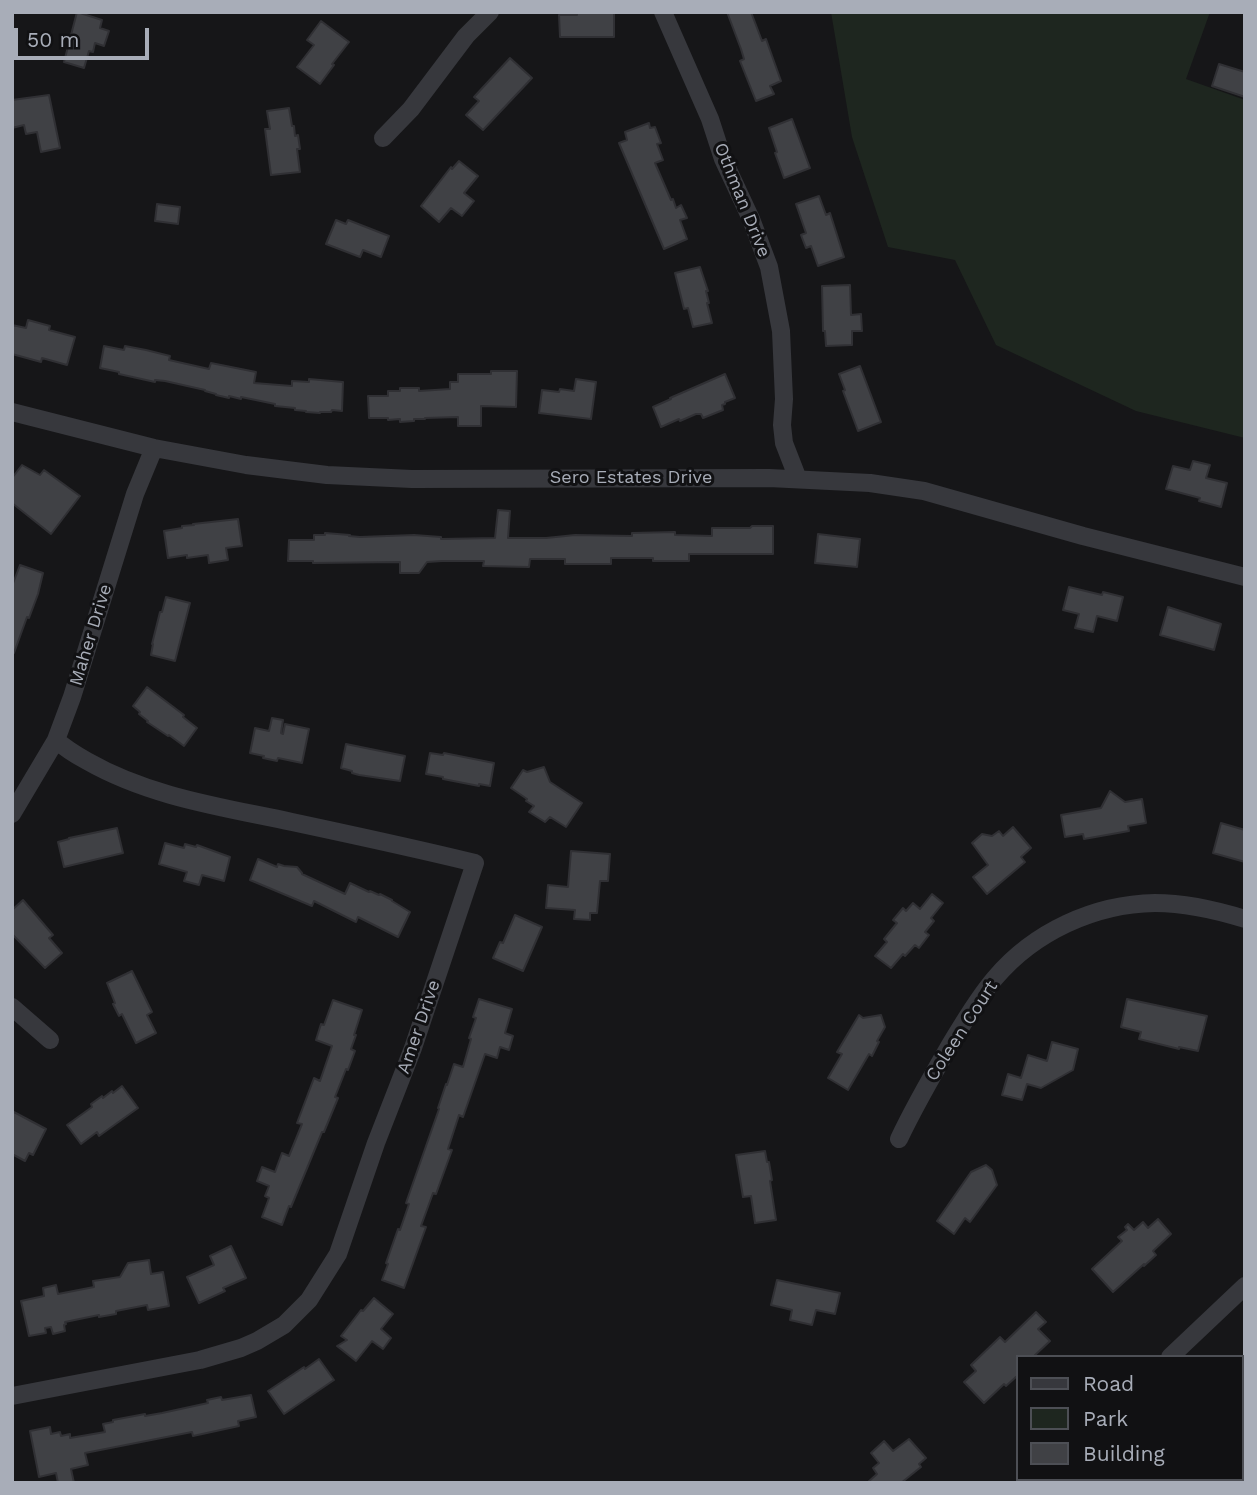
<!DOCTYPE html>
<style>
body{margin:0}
#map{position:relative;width:1257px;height:1495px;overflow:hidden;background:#161618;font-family:"Work Sans",sans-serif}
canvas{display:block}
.frame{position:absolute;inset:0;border:14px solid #a8adb8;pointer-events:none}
.legend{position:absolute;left:1016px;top:1355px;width:228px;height:126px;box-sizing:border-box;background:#111113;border:2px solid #4d4f55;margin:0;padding:9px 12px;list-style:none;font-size:21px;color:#a8adb8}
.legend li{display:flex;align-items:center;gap:14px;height:35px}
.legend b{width:35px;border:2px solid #4d4f55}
.scale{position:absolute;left:14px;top:28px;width:135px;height:32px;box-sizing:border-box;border:4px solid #a8adb8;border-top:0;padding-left:9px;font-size:21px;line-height:24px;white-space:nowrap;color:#a8adb8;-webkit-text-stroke:5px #111113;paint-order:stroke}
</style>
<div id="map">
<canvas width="1257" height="1495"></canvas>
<div class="frame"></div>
<ul class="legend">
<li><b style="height:9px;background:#37383d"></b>Road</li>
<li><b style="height:19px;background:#1e261f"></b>Park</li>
<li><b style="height:19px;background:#404145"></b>Building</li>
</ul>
<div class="scale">50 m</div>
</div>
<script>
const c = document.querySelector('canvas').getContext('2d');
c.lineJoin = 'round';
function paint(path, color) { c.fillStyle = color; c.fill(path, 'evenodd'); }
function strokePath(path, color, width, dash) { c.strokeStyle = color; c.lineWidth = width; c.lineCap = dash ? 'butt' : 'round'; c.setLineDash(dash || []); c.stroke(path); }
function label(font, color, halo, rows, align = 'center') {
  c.font = font + ' "Work Sans",sans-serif'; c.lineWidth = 6; c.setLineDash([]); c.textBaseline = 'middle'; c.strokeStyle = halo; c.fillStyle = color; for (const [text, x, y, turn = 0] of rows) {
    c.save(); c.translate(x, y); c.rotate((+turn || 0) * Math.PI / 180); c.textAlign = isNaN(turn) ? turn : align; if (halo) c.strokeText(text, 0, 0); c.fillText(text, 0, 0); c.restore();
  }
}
const green = new Path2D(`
 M831,12h379l-24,67 59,21v338l-109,-27 -140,-66 -41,-85 -67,-13 -36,-110z`);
const building = new Path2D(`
 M77,12l25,8 -2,8 9,3 -5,15 -9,-3 -2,9 -4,-1 -5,17 -20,-6z
 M577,12h37v25h-54l-1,-22h18z
 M727,12h24l11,29 4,-2 15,42 -11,5 4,8 -18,7 -16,-40 4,-2 -3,-10z
 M321,21l28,21 -17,22 2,1 -14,19 -23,-17 17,-22 -7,-5z
 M510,58l22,20 -49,52 -17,-15 13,-14 -5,-4z
 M1219,64l26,8v25l-33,-11z
 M49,95l11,53 -19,4 -4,-20 -11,2 -2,-9 -12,3v-28z
 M289,108l3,18h2l1,10 3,-1 2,14h-3l3,23 -29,3 -6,-46h5l-3,-18z
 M792,119l18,49 -26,10 -9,-25 2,-1 -8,-24z
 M649,123l1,5 5,-1 6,16 -4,1 6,16 -8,3 16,37 2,-1 3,9 5,-3 6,13 -7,2 7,19 -23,10 -45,-106 8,-3 -2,-8z
 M459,161l19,15 -14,17 10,8 -12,15 -11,-8 -12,14 -18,-16 30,-39 1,2z
 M819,196l7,19 4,-2 14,44 -26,9 -7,-20 -5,2 -5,-13 5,-2 -10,-29z
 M157,204l23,3 -2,17 -23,-3z
 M336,220l10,4 2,-4 41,16 -8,21 -18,-7 -3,7 -34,-13z
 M700,267l8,24h-2l3,12h-2l5,20 -19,4 -5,-19 -4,1 -9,-36z
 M850,285l1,30 10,-1 1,17h-10v14l-26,1 -1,-15h-2l-1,-45z
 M28,320l22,6 -1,4 26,7 -8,28 -25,-7 -1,4 -29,-8v-29l14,3z
 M104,346l20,4 1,-4 21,4 24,6 -1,4 40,9 2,-6 45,9 -2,11 38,3v-5l17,1v-3l34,3 -1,29 -10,-1 -1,2h-11v1l-14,-1v-1l-11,-1v-2l-20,-2v-2l-34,-7v2l-12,-3v2l-13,-3v-1l-11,-3v-1l-40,-9 -10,-1v2l-36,-8v-2l-19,-4z
 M860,366l21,56 -23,9 -15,-40 2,-1 -6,-16z
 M491,371h26l-1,36 -35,-1v20h-23v-9l-33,1v1h-11v2l-14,1v-3l-12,1v-2h-19l-1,-22h20v-5h12v-3h19v3l31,-2v-7h8v-8h33z
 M725,374l10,24 -10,4v2l-3,1 1,5 -20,8 -2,-4h-5l-16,7 -1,-2 -18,8 -8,-20 18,-8 -1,-1z
 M576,379l20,3 -5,37 -52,-6 3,-23 17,2 1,-3 14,2z
 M1193,461l17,4 -4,13 21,5 -6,24 -22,-6 1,-3 -34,-9 7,-23 17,4z
 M22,465l18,10 4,-5 36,26 -29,38 -39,-31v-25z
 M498,510l12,1 -2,27h38l29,-3 57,1v-3l43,-1v3l37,1v-8h38l2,-2h21v28h-84v7h-36v-3h-42v6h-46v-5h-35l-1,8 -46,-1 1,-5h-42l-15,1 -8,11h-19v-11l-87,1v-2h-25l1,-21h25v-5h11v-2l25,2 -1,1 11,1 54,-2 27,2v2l54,-1z
 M238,519l4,27 -16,2 2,12 -19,3 -1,-8 -21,3v-3l-19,3 -4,-27 18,-3v-2l12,-1 -1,-1z
 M818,534l42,5 -3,28 -42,-4z
 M20,565l23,8 -5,21 -9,24 -2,-1 -13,36 -2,-1v-66z
 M1069,587l33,8 1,-3 20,5 -6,24 -20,-5 -4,16 -18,-4 4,-14 -16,-4z
 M166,597l24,6 -15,58 -24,-6 2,-11h-1l8,-32h2z
 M1168,607l53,17 -7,26 -54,-15z
 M147,687l37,28 -1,2 14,11 -13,18 -15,-11 -1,1 -21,-14 1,-1 -9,-7 1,-2 -7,-6z
 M272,718l11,2 -2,13 2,1 2,-10 24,5 -7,34 -24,-5 -1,3 -14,-3 1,-2 -14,-3 5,-25 14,3z
 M346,744l59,12 -5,25 -41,-6 -7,-2v-2l-11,-3z
 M430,753l13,2 1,-2 50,10 -4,23 -11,-2v2l-36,-7v-2l-17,-3z
 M544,767l6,15 32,21 -16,24 -16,-10 -5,5 -16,-10 5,-6 -8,-5 1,-2 -16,-11 12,-18 4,2z
 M1110,791l15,11 17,-3 4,24 -18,3 1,5 -45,8 -1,-5 -18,3 -4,-22 40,-7z
 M1221,823l24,7v32l-32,-9z
 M1013,827l18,21 -10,9 4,5 -38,32 -14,-17 15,-12 -16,-22 10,-9 10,2 7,-5 4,5z
 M117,828l6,25 -59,14 -6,-25 11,-3v-1z
 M165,843l19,5 1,-4 11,3 1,-2 33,12 -6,24 -22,-6 -3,10 -15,-4 3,-9 -28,-8z
 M571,851l39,3 -2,27h-8l-3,32h-7v7l-16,-1 1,-9 -29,-2 2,-23 20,2z
 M258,859l19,8 1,-3 6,2 13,1 5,6v1l43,20 5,-11 19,9 1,-1 9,4 1,-1 12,6v1l18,11 -12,25 -40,-20 -2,5 -42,-21 -2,5 -62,-26z
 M932,894l11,9 -12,15 3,3 -9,11 4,3 -10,13 -4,-3 -10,11 -2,-2 -12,14 -16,-12 12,-14 -3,-3 13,-16 -4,-3 10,-12 3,3 7,-8 7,6z
 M23,900l30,35 -4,3 13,15 -17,15 -33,-34v-24z
 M515,915l27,12 -19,44 -30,-13 7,-16 3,1z
 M132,971l20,41 -5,3 9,18 -20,10 -14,-29 -3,2 -6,-12 2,-1 -8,-20z
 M479,999l33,10 -7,24 8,3 -4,14 -9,-3 -3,11 -12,-4 -22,63 -4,-2 -11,34 4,1 -16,44 -3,-1 -12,33 5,1 -22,61 -22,-8 6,-16 -2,-1 12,-34 2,1 9,-26 -3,-1 33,-94 -1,-1 8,-24 1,1 7,-21 9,3 8,-28 -2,-1 7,-20 -3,-1z
 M1127,999l80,17 -9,35 -19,-4v2l-40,-10 2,-7 -20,-5z
 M333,1000l29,10 -8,25h2l-5,14 4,2 -7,19 -2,-1 -11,28 3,1 -14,34h-2l-31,75 -2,-1 -7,19 -20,-8 7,-19 -4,-2 4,-10 -12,-5 5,-14 13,5 7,-19 7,3 13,-32 -5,-1 17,-45 6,3 12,-35 -16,-6 5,-16 3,1z
 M859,1015l4,3 18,-3 4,12 -8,14 2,1 -7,14 -3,-2 -21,36 -20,-12 14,-24 -5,-2z
 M1052,1042l26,7 -5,21 -32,18 -14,-4 -5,16 -20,-5 6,-21 13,4 7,-23 19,6z
 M122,1086l16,22 -39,28 -2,-4 -16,12 -14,-19 25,-18 -1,-3 11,-8 1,2 9,-7 1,2z
 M12,1111l34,18 -13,26 -4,-2 -4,8 -13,-7z
 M765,1151l2,11h2l3,18 -2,1 6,39 -21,3 -4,-27 -8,1 -7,-42z
 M986,1165l6,5 5,15 -27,37 -5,-4 -11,16 -17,-13 34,-49z
 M1158,1219l13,15 -18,17 3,4 -12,11v-2l-31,28 -21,-23 30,-28 -4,-4 9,-7 -2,-3 3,-3 6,6 9,-8 5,6z
 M231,1246l15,32 -23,10 2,3 -26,12 -12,-26 27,-12 -4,-9z
 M149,1260l2,14 12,-2 6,34 -21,4 -1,-5 -31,6v3l-17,3v-2l-34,7 1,2 -2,1 1,6 -12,3 -2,-7 -6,1 1,5 -17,3 -8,-35 23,-5 -1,-8 13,-3 2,9 36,-7 -1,-6 27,-4 8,-14z
 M777,1280l63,13 -5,21 -19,-4 -4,15 -22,-5 2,-10 -21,-5z
 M374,1298l19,16 -12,15 10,9 -8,11 -11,-8 -16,20 -19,-15 10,-6 -6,-4 20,-26 2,1z
 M1036,1312l10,10 -8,7 12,12 -17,16h-16v19l-11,10 -2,-2 -20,19 -20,-21 12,-11 -5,-6 29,-28 5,5z
 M319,1359l15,21 -50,34 -16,-23 36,-24 1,2z
 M251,1395l5,22 -18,4 1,5 -46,10 -1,-4 -107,21 3,12 -17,4 3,14h-16l-2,-10 -17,4 -9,-46 20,-4 1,7 9,-2 1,4 9,-2v4l35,-6 -2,-8 10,-2v-2l32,-6v2l17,-3 46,-10 -1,-3 14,-3 1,3z
 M909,1439l17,19 -7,6 2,3 -20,16h-34l10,-9 -4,-6 6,-5 -8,-10 13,-12 9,10z`);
const minor = new Path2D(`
 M663,12l47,107 13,40 28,60 18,48 12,64 3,68 -2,26 2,18 14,36
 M383,138l28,-29 55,-73 24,-24
 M12,412l142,36 92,17 81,10 85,4 357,-1 101,5 54,8 159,45 162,41
 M12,814l44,-74 16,-43 63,-203 19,-46
 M12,1007l38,33
 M899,1139c15,-32 33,-63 51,-94 14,-23 27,-46 45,-67 39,-46 99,-74 160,-75 31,0 61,7 90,16
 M1170,1357l75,-71
 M12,1396l188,-36 41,-12 16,-7 27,-16 25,-25 29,-46 38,-111 37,-95 62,-185c-61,-15 -122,-28 -183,-41 -70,-15 -142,-25 -205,-61 -11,-6 -21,-12 -31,-21
 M1037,1483l3,-4`);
const streetNames = [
 ["Othman Drive",742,200,68],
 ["Sero Estates Drive",631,478],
 ["Maher Drive",91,635,-73],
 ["Amer Drive",419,1027,-71],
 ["Coleen Court",962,1031,-57]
];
paint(green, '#1e261f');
paint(building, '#404145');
strokePath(building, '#303034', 2);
strokePath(minor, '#37383d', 18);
label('18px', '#a8adb8', '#111113', streetNames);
</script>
